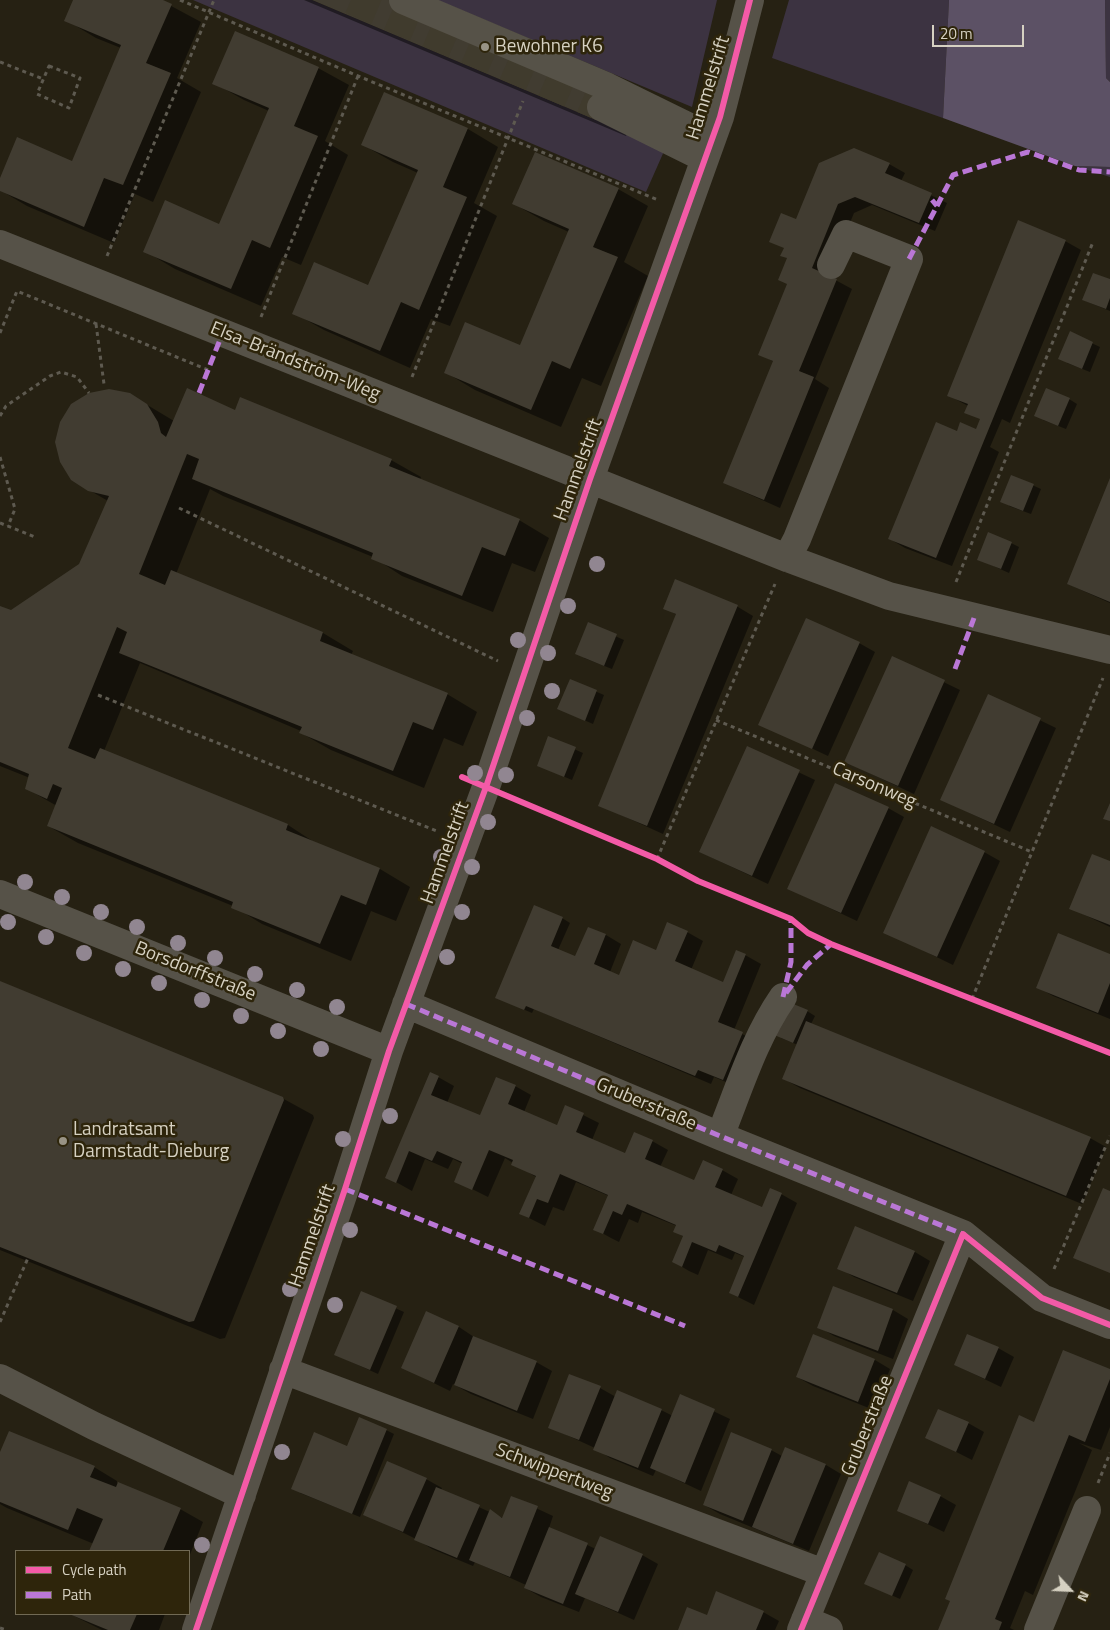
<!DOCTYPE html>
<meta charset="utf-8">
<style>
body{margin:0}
#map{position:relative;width:1110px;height:1630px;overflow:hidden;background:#262113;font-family:"Titillium Web",sans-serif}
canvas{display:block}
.legend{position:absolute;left:15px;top:1550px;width:175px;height:65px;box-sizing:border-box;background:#2e250b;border:1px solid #716a54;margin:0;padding:6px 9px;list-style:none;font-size:15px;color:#d6d1c2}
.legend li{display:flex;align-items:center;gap:10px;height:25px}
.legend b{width:25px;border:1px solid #716a54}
.north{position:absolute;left:1045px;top:1565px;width:50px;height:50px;-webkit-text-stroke:4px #2e250b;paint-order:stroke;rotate:115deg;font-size:14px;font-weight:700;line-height:20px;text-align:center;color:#d6d1c2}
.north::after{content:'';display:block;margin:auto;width:18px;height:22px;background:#d6d1c2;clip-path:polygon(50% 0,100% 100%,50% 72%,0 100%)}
.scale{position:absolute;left:932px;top:25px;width:92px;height:22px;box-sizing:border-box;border:2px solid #d6d1c2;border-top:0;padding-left:6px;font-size:15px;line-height:18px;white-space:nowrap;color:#d6d1c2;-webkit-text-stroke:4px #2e250b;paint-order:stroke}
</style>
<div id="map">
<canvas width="1110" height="1630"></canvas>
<ul class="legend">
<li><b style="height:6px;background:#f35aa7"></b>Cycle path</li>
<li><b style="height:6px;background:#ba77d6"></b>Path</li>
</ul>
<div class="north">N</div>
<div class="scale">20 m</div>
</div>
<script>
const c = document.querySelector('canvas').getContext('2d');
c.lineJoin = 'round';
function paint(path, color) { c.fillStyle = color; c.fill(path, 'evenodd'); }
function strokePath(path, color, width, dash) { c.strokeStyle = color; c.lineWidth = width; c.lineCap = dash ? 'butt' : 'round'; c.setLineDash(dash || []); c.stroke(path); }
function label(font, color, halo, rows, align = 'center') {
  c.font = font + ' "Titillium Web",sans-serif'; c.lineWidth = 5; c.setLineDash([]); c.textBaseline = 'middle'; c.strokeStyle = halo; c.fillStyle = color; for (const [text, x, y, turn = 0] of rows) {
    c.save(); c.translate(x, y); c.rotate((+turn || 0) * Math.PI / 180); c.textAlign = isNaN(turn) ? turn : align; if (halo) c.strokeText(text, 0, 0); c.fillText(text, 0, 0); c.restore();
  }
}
const green = new Path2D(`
 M193,0h119l353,149 -19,43z
 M437,0h280l-25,107z
 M789,0h160l-6,118 -171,-60z
 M1105,0h5v82l-4,-4z
 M1075,166l35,1v10z`);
const forest = new Path2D(`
 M949,0h156l1,78 4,4v85l-35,-1 -132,-48z`);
const shadow = new Path2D(`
 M75,0h85l41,22 -24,56 24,14 -48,110 -18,-8 -21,49 -87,-37 -27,-16v-9l72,-19 49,-114 -25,-10 -30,-18z
 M304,0h132l207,92 -17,44z
 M318,68l31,17 -24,56 23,14 -47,110 -19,-8 -21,49 -86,-37 -30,-18 75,-26 49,-114 -25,-11 -30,-17z
 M385,94l83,35 30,18 -24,56 23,13 -47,110 -19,-7 -21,49 -86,-38 -30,-17 75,-27 49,-113 -25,-11 -30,-17z
 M889,164l16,9 -4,8 46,22 -12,28 -63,-26 -18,8 -26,63 24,13 -37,90 14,9 -49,120 -56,-25 50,-121 -14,-8 28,-69v-26l8,-38z
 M618,189l30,17 -24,56 24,14 -47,110 -19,-8 -21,49 -86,-37 -30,-18 75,-25 49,-115 -25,-11 -30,-17z
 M1065,241l16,9 -71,173 -8,-4 -12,28 9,5 -47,114 -47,-18 -15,-9 68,-107 19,-2 4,-11 -13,-13 -20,-11z
 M1110,281v30l-27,-11z
 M1070,333l30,14 -10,25 -23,-9z
 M129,394l45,27 62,-10 155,49 30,17 -1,3 99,40 30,18 -14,34 -23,-9 -19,49 -91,-36 -29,-19 -150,-61 -13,-7 -34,85 147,59 30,18 -2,4 96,39 30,18 -14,34 -19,-8 -20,50 -93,-38 -30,-17v-2l-161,-68 -36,88 184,74 29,19 63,25 30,18 -14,34 -25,-10 -20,50 -89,-37 -29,-18 -155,-63 -30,-17 9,-20 -30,-17 3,-11 -30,-12v-159l11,5 69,-47 28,-64 -19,-11z
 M1069,399l8,5 -11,25 -23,-9z
 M1012,476l29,13 -10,25 -22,-8z
 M1110,481v122l-42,-19z
 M1011,543l8,4 -10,26 -31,-14z
 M676,581l62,26 15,9 -90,218 -64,-29 78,-190 -12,-7z
 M588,624l36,16 -12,29 -28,-11z
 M859,643l16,9 -47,104 -68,-32z
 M892,657l68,33 -46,104 -68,-32z
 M571,681l33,14 -11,29 -34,-15z
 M988,695l68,33 -46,104 -68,-32z
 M549,738l34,15 -11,27 -26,-11z
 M747,748l68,32 -47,104 -68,-32z
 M888,808l16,9 -47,104 -68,-32z
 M984,852l16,9 -47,104 -68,-33z
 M1110,863v64l-40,-19z
 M562,918l8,5 -12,27 18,8 13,-30 17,7 15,9 -11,28 9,4 68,-44 16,9 -12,29 32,13 22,-28 16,9 -27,66 16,8 -19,46 -17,-7 -3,7 -177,-75 -2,4 -35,-15z
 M1110,956v63l-57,-23 -16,-9z
 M0,983l282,115 31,17 1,3 -89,220 -5,1 -220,-89z
 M807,1011l8,5 -4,8 279,114 16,9 -24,57 -282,-116 -16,-9 14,-34 -17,-7z
 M438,1077l16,9 -7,17 33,14 35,-31 16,9 -7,17 33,14 8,-20 34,17 -7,17 33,15 27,-14 16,9 -8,17 35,14 27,-11 16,9 -7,16 32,14 18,-15 16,9 -43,102 -24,-12 15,-36 -10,-4 -3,7 -24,-10 -10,25 -9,-4 -15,-9 10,-25 -9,-6 2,-5 -35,-14 -4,11 -9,-4 -10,23 -8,-4 -16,-9 14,-33 -33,-14 -12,29 -11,-4 -8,19 -24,-12 15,-37 -31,-19 -17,39 -32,-16 7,-17 -10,-5 -5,10 -23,-10 -13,32 -25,-14z
 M915,1252l15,9 -17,40 -59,-24 -15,-9z
 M361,1293l43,19 -26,62 -42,-19z
 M893,1310l15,9 -15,40 -59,-23 -15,-9z
 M427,1313l32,14 15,10 62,25 16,9 -19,48 -62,-25 -18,-10 -3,7 -47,-23z
 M814,1335l61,25 15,9 -16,41 -61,-24 -16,-9z
 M998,1348l16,9 -13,30 -46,-22z
 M1110,1370v57l-9,23 -22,-7 13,7 -59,145 -8,-4 -15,37 4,2h-75z
 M600,1388l16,9 45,13 12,6 8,-20 49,23 -29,72 -45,-21 -3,6 -43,-18 -15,-10 -46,-21z
 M968,1423l16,9 -12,28 -45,-23z
 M386,1430l8,4 -34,83 -60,-24 48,-46z
 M771,1450l11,6 44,9 15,9 -32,77 -89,-37 -16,-9z
 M0,1456l94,11 23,14v2l63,26 23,13 -14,35v-6h-98l3,-7 -87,-36 -7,-4z
 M426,1479l16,9 -1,2 62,28 9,-21 41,19 -4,12 47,21 46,6 16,9 -24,56 -49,-22 -6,14 -38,-15 -16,-9 1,-3 -51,-23 -2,4 -41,-17 -16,-10 -51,-25z
 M940,1496l16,9 -12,27 -46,-22z
 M905,1565l8,5 -13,29 -27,-12z
 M763,1612l16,9 -4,9h-95l27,-13z
 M70,1614h95l-6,16h-57z`);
const building = new Path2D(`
 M73,0h90l9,4 -26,59 25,10 -48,112 -19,-7 -20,49 -84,-36v-13l17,-41 55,24 49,-116 -57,-24z
 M312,0h125l176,74 -17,46z
 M235,31l84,36 -25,59 24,10 -48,112 -18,-8 -21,49 -88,-37 22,-52 54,24 50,-116 -57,-24z
 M384,92l84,36 -25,59 24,10 -48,113 -18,-8 -21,49 -88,-37 22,-52 54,23 50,-115 -57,-25z
 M854,148l36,15 -5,10 47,20 -13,30 -64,-26 -17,7 -26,64 25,11 -38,92 15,6 -50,123 -41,-17 50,-122 -15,-6 29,-71 -9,-4 9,-22 -7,-2 4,-8 -15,-6 12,-29 15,6 23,-56z
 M535,152l84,36 -26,59 25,10 -48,112 -18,-8 -21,49 -87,-37 21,-51 55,23 49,-116 -57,-25z
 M1018,220l48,20 -130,318 -48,-19 48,-117 21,9 3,-9 16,7 4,-10 -16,-6 4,-9 -21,-8z
 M1093,273l17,6v19l-4,11 -24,-9z
 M1070,331l23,11 -11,27 -24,-10z
 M187,388l48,22 5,-13 152,62 -3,7 131,53 -15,37 -23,-9 -20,49 -91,-37 2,-6 -181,-74 7,-20 -12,-5 -48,120 26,11 6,-15 152,62 -3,9 128,52 -15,37 -20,-8 -20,49 -94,-38 3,-6 -183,-74 8,-21 -10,-5 -49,121 27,11 5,-11 188,76 -2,6 94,38 -14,37 -25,-10 -21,49 -89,-36 2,-6 -186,-76 15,-38 -9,-4 -6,15 -22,-10 4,-15 -29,-12v-156l11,4 68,-46 30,-68 -21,-5 -17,-11 -11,-18 -5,-20 5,-20 11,-18 18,-11 20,-4 21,4 17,11 11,18 3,11 5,4z
 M1046,388l24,10 -12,28 -24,-10z
 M1011,475l23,9 -11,27 -23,-9z
 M1110,478v124l-43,-18z
 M988,532l24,10 -11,27 -24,-9z
 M675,579l63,26 -91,221 -49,-20 78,-192 -13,-5z
 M806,618l54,24 -48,107 -54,-24z
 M588,622l29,12 -13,32 -29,-12z
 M892,656l53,24 -47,106 -54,-24z
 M570,679l27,11 -12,31 -28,-12z
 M988,694l53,24 -47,106 -54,-24z
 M548,736l28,11 -12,30 -27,-11z
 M747,746l53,24 -48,106 -53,-24z
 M835,783l54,24 -48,106 -54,-24z
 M1110,803v18l-7,-2z
 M931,826l54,25 -48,106 -54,-24z
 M1092,854l18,7v64l-41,-16z
 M534,905l29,12 -12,29 24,10 13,-29 18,7 -12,30 25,11 14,-35 23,10 11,-28 21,9 -13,30 48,21 13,-32 10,4 -28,68 25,10 -20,48 -25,-10 -3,6 -169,-70 -2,4 -29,-12z
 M1058,933l52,21v29l-12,30 -62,-25z
 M0,981l283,116 1,3 -90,221 -5,1 -189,-75z
 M786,1001l22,9 -15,33 -21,-9z
 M806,1021l285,116 -25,59 -284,-117z
 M430,1072l9,4 -8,19 49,20 16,-38 20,8 -8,19 49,21 8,-20 19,8 -8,19 49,21 9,-21 19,8 -8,19 49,21 9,-20 20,9 -8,18 47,20 8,-19 12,5 -44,104 -9,-4 15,-37 -25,-11 -3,7 -24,-10 -10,25 -10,-5 11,-26 -10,-4 3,-7 -49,-21 -5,11 -9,-4 -10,23 -10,-4 15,-35 -48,-21 -12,29 -11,-4 -8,19 -10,-4 17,-38 -25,-11 2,-5 -24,-10 -17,40 -18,-8 8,-20 -25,-11 -5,10 -23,-10 -13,32 -11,-5z
 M1103,1188l7,3v82l-37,-15z
 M855,1226l60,25 -18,42 -60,-24z
 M833,1286l60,23 -15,42 -61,-23z
 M361,1291l36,15 -27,64 -36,-15z
 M426,1311l33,15 -25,57 -33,-15z
 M813,1334l62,25 -17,43 -62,-25z
 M967,1334l32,13 -14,32 -31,-14z
 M473,1336l64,25 -20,50 -63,-26z
 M1063,1350l47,19v10l-25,63 -16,-7 -74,184 7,3 -3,8h-61l12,-29 -5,-2 74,-184 15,7z
 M569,1374l32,12 -22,54 -31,-12z
 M617,1390l45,19 -24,59 -45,-18z
 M680,1394l35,15 -30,74 -35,-15z
 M938,1409l31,13 -13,30 -31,-14z
 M359,1417l28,12 -35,85 -61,-25 23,-57 33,14z
 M9,1431l86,35 -5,11 26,10 2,-5 63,26 -18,43h-74l14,-32 -26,-11 -9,22 -68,-28v-50z
 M731,1432l41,17 -29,72 -40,-16z
 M785,1447l41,17 -33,80 -41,-17z
 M387,1461l40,17 -24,54 -40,-17z
 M909,1481l32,14 -13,29 -31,-13z
 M436,1487l44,18 -23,53 -43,-18z
 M511,1496l27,10 -28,71 -41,-17 21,-51 12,9z
 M549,1527l39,16 -25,61 -39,-16z
 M600,1536l43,18 -25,58 -43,-18z
 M879,1552l27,12 -14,32 -28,-12z
 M716,1591l48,20 -8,19h-78l9,-23 20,8z
 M69,1614h68l-7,16h-22z`);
const minorTunnel = new Path2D(`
 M351,0l250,107`);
const path = new Path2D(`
 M180,0l178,76 300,124
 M0,62l43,17
 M49,66l31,12 -11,30 -32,-14z
 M107,256l107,-256
 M261,317l97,-241
 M96,324l8,60
 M0,333l17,-42 191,79
 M412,377l111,-276
 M0,416l6,-10 44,-30 11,-4 16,5 12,16
 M0,457l15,52 -7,17
 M179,508l319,153
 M0,523l35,14
 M956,582l137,-340
 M98,695l341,137
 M716,720l316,132
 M657,859l118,-275
 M972,999l131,-321
 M1054,1269l56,-133
 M0,1322l28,-64
 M1098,1483l12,-30
 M0,1628l6,2`);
const minor = new Path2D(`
 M403,0l205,87 104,51
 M601,107l103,51
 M0,244l787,314 102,38 221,54
 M787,558l10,-19 112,-280 -63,-25 -15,31
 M0,894l389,157
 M406,1004l314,132 243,98 79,64 68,27
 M720,1136c19,-47 34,-97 63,-139
 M283,1370l541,203
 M0,1378l94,48 148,69
 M805,1620l24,10
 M196,1630l149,-441 44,-138 97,-264 104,-308 130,-362 30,-117
 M801,1630l162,-396
 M1038,1630l49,-120`);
const quiet = new Path2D(`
 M937,206l16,-31 75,-23 51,18 31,2
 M909,259l28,-53 -5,-6
 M199,393l24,-61
 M955,669l19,-51
 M786,993l21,-28 24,-21
 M783,997l8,-35v-43
 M406,1004l314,132 245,99
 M345,1189l340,137`);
const cycleway = new Path2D(`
 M462,777l195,82 41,22 93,38 17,14 23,11 279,109
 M196,1630l149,-441 44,-138 97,-264 104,-308 130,-362 30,-117
 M801,1630l162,-396 79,64 68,27`);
const trees = [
 [597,564],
 [568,606],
 [518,640],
 [548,653],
 [552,691],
 [527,718],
 [475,773],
 [506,775],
 [458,811],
 [488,822],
 [441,857],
 [472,867],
 [25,882],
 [62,897],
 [101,912],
 [462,912],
 [8,922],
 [137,927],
 [46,937],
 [178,943],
 [84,953],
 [447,957],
 [215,958],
 [123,969],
 [255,974],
 [159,983],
 [297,990],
 [202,1000],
 [337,1007],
 [241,1016],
 [278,1031],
 [321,1049],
 [390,1116],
 [343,1139],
 [350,1230],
 [290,1289],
 [335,1305],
 [282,1452],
 [202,1545]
];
const markers = [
 [485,47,5,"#989385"],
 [63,1141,5,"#989385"]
];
const poiNames = [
 ["Bewohner K6",495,47],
 ["Landratsamt",73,1130],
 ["Darmstadt-Dieburg",73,1152]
];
const streetNames = [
 ["Hammelstrift",709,88,-73],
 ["Elsa-Brändström-Weg",295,362,22],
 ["Hammelstrift",579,470,-70],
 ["Carsonweg",874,786,23],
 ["Hammelstrift",446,853,-70],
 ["Borsdorffstraße",195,972,22],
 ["Gruberstraße",646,1105,23],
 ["Hammelstrift",313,1236,-71],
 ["Gruberstraße",868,1426,-68],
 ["Schwippertweg",554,1472,21]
];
paint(green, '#3c3341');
paint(forest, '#5c5165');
paint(shadow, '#0007');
paint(building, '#413c31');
strokePath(minorTunnel, '#403b2d', 28, [28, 14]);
strokePath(path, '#5e5a50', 3, [4, 4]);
strokePath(minor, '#565248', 28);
strokePath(quiet, '#ba77d6', 5, [10, 5]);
strokePath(cycleway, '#f35aa7', 6);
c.fillStyle = '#918691';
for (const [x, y] of trees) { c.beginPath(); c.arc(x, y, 8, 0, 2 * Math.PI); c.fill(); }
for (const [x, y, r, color] of markers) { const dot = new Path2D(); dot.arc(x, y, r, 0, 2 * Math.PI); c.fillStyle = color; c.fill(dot); strokePath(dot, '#2e250b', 2); }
label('19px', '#d6d1c2', '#2e250b', poiNames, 'left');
label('19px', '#d6d1c2', '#2e250b', streetNames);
</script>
